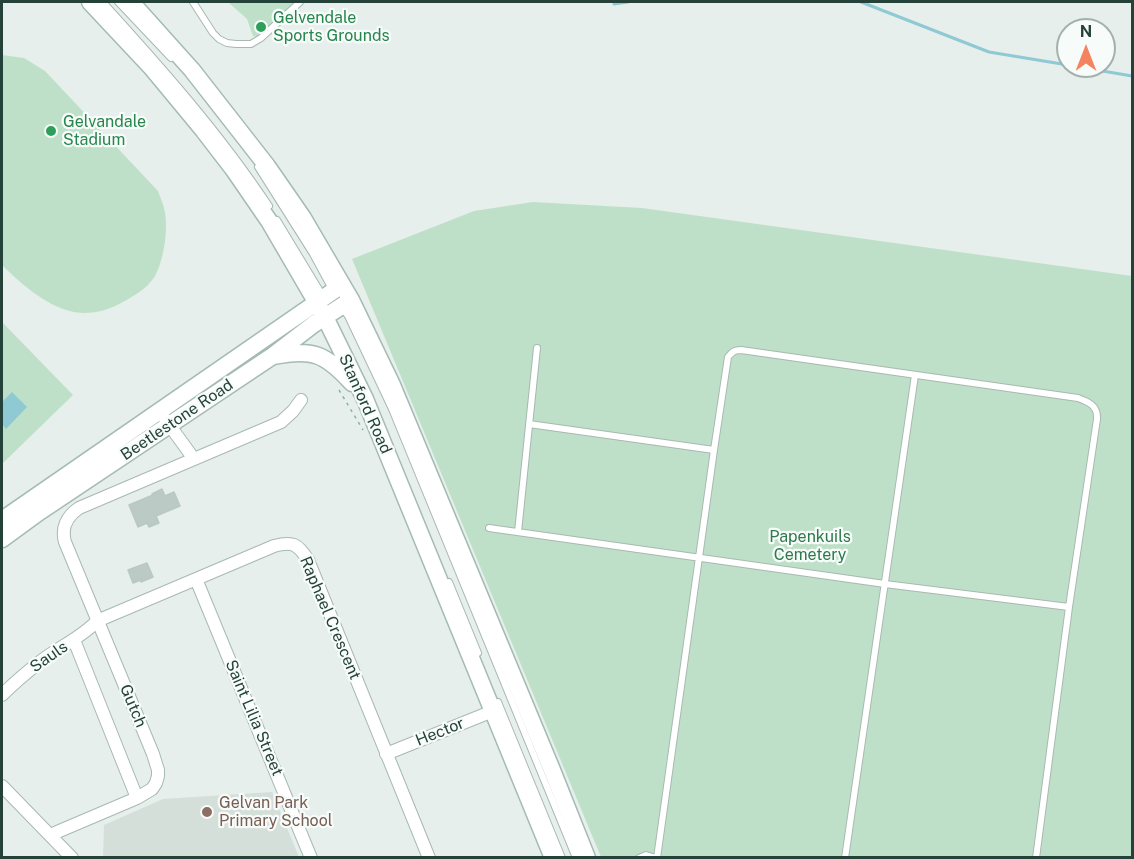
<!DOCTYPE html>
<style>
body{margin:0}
#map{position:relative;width:1134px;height:859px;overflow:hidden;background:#e6efeb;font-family:"Public Sans",sans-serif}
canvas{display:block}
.frame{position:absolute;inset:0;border:3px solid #24423a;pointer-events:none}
.north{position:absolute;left:1056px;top:18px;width:60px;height:60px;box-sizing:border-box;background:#f7fbf9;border:2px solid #a3b1ad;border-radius:50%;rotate:0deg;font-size:16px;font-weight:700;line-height:24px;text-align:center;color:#24423a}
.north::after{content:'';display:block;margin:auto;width:21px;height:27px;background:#f4845f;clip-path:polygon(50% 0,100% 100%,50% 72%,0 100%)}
</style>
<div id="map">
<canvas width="1134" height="859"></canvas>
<div class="frame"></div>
<div class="north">N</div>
</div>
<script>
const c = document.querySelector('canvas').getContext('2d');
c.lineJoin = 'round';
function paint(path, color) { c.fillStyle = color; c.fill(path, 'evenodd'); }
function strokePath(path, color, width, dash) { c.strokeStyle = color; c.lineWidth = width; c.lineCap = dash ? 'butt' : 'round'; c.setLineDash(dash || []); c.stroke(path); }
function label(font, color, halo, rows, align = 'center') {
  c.font = font + ' "Public Sans",sans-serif'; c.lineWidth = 4.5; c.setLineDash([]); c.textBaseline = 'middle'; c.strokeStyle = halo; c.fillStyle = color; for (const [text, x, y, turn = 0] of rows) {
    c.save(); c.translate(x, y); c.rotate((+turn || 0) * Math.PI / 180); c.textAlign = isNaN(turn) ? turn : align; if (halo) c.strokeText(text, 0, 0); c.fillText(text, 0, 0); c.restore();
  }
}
const built = new Path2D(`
 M272,792l27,65h-196l1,-32 59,-26z`);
const green = new Path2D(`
 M228,2h72l-39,36 -8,-2 -6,-17z
 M2,55l22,3 21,13 113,120c2,6 5,12 6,17 5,19 0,52 -9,68 -7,12 -21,20 -32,26 -15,9 -36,14 -53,9 -25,-6 -51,-29 -68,-46z
 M533,202l109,6 490,68v581h-531l-249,-598 122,-48z
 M2,322l71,73 -71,69z`);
const water = new Path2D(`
 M12,392l15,15 -21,22 -4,-5v-22z`);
const stream = new Path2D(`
 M861,2l128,50 79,13
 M614,4l14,-2
 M1073,66l59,10`);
const building = new Path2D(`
 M162,489l3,7 9,-4 6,14 -24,10 3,7 -10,4 -2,-4 -9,4 -9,-22 24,-10 -1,-1z
 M147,563l6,14 -12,5v-2l-8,3 -5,-13z`);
const path = new Path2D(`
 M339,390l24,40`);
const lane = new Path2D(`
 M103,2c59,65 117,130 166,204
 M118,2l53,56
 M193,2l20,31 6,6 8,4 9,1h15l10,-6 39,-36
 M258,167l55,87 19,35
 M277,220l46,76
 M342,308l6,8 44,93 184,449
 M529,424l185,26
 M489,528l396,56 184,23
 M518,532l19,-184
 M449,582l29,71
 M498,702l64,156
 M639,858l7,-3 10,3
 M657,858l57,-408 14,-93c4,-5 6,-7 13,-7l337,48c11,4 20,8 19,21l-28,188 -33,251
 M845,858l70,-483`);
const street = new Path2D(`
 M165,419l29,40
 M196,579l115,279
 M74,640l63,158
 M2,695c12,-12 25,-23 39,-34 18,-14 40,-23 56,-40l177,-75c19,-5 24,-2 34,14l121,298
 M386,754l107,-43
 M2,786l70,72
 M50,835l87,-37 15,-9 4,-6 2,-7v-6l-5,-16 -88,-212c-4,-14 2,-26 14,-34l202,-86 12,-11 8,-11`);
const secondary = new Path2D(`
 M90,2l61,65 53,64 30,39 35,51 56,96 40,82 188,459
 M131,2l61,68 75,96 36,52 48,82 41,85 160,385 35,88
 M274,356c38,-8 52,-2 78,27
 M2,520l340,-235
 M2,539l37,-27 232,-155 43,-33 37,-24`);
const markers = [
 [261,27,6,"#2e9e5b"],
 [51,131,6,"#2e9e5b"],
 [207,812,6,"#8d6e63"]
];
const leisureNames = [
 ["Gelvendale",273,18],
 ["Sports Grounds",273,36],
 ["Gelvandale",63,122],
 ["Stadium",63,140]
];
const streetNames = [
 ["Stanford Road",365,404,66],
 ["Beetlestone Road",177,420,-34],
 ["Raphael Crescent",330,618,67],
 ["Sauls",49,657,-35],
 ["Gutch",133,706,67],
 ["Saint Lilia Street",254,718,67],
 ["Hector",440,732,-22]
];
const parkNames = [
 ["Papenkuils",810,537],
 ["Cemetery",810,555]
];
const educationNames = [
 ["Gelvan Park",219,803],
 ["Primary School",219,821]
];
paint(built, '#d4dfda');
paint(green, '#bfe0c8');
paint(water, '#8ec9d4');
strokePath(stream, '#8ec9d4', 3);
paint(building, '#bbcac4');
strokePath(building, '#b8c9c2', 1.5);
strokePath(lane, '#a8b8b2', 8);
strokePath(street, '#a8b8b2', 14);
strokePath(secondary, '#a4bbb3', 19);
strokePath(path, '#86b3a5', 1.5, [3, 4.5]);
strokePath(lane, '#fff', 6);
strokePath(street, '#fff', 12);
strokePath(secondary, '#fff', 16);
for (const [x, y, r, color] of markers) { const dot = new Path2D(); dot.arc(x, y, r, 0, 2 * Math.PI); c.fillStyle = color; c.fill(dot); strokePath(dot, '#f7fbf9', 2); }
label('16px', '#27864d', '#f7fbf9', leisureNames, 'left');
label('16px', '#24423a', '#f7fbf9', streetNames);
label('16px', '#2d7a4b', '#f7fbf9', parkNames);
label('16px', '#785e54', '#f7fbf9', educationNames, 'left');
</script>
